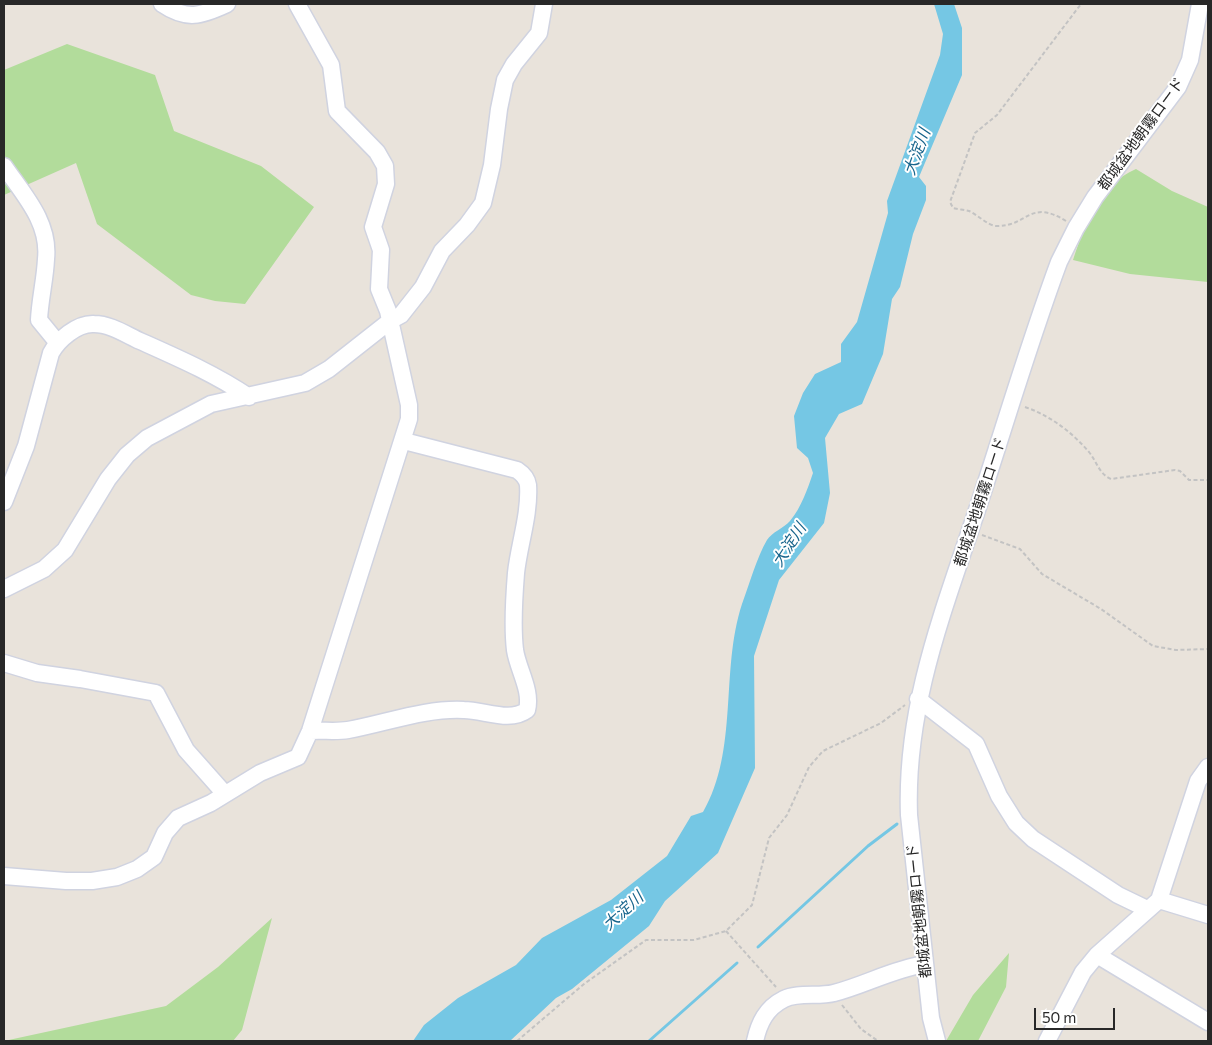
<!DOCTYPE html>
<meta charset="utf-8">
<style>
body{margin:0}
#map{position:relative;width:1212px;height:1045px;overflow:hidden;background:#e9e3db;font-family:Commissioner,sans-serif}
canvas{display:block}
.frame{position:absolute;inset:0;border:5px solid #282828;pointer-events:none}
.scale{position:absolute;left:1034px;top:1008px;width:81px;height:22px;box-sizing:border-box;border:2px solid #282828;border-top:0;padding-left:6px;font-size:15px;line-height:18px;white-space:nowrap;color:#282828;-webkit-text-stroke:4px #fff;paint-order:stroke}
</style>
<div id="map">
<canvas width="1212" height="1045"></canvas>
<div class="frame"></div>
<div class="scale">50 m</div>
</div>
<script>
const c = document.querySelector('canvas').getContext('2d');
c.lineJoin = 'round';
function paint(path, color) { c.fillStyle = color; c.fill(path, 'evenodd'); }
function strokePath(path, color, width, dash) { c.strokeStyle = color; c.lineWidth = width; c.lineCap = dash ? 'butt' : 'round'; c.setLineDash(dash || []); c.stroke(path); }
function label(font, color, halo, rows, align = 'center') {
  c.font = font + ' Commissioner,"Noto Sans JP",sans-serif'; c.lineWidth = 4; c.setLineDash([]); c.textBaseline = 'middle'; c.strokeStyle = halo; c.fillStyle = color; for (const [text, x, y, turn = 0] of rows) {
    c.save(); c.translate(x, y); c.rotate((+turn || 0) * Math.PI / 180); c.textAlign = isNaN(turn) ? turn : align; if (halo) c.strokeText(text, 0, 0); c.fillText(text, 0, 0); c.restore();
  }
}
const green = new Path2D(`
 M67,44l88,31 19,56 87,35 53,41 -69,97 -30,-3 -24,-6 -94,-71 -21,-61 -72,32v-125z
 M1136,169l36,22 36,16v75l-78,-8 -57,-14c12,-36 26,-75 63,-91z
 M272,918l-30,112 -9,11h-229l162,-35 52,-39z
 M1009,953l-3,34 -28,54h-32l27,-46z`);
const water = new Path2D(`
 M934,4h20l8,24v47l-43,102 7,9v14l-13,34 -13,53 -8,12 -9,55 -21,50 -23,10 -14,24 5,55 -6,30 -45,57 -25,76 1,112 -37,85 -53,48 -16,25 -77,63 -16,9 -46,43h-97l11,-16 34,-27 58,-33 26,-27 69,-38 56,-44 24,-40 12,-4c36,-62 17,-141 39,-208 7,-19 15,-47 25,-64 5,-8 17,-12 23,-19 11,-13 18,-33 23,-48l-5,-15 -11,-10 -3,-32 9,-23 12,-19 26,-12v-18l16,-22 31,-109 -1,-12 53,-146 3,-21z`);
const stream = new Path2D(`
 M758,947l110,-101 29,-22
 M649,1041l88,-78`);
const path = new Path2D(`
 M1066,221c-37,-23 -38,6 -70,5 -9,-1 -18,-11 -27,-15 -5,-1 -11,-2 -16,-3l-3,-6 25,-69 22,-18 84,-111
 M1025,407c24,8 47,25 64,45 8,10 10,22 22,27l64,-9 5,1 9,9h19
 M982,535l38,14 22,25 59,35 52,37 23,4 32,-1
 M726,931l50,56
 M842,1005l19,24 17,12
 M517,1041l67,-57 62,-44h48l32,-9 26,-26 17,-67 18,-23 22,-48 14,-16 58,-28 24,-18`);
const minor = new Path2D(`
 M162,4c25,17 39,12 65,0
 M4,166c19,28 46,56 42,93 -1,21 -6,40 -7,61l18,22
 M4,502l22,-56 25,-93c7,-13 26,-30 43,-29 16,0 31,10 46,17 38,17 75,33 109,56
 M4,589l40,-20 21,-19 43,-71 19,-24 20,-17 64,-34 94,-21 24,-14 61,-48 11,-6 22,-28 19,-36 25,-26 16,-22 9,-38 7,-56 6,-29 9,-16 25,-31 5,-29
 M4,663l33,10 43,6 76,14 30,57 39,44
 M918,699l58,45 23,52 17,27 17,16 85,56 29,14
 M310,731c12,-1 26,1 38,-1 39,-7 77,-22 116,-20 20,0 46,13 63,0 5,-20 -9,-40 -12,-60 -3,-25 -1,-52 1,-77 3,-28 14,-59 12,-88 -1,-7 -5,-11 -11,-15l-113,-29
 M4,876l62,5h26l25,-4 20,-8 17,-12 11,-24 13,-15 33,-15 49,-30 38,-16 12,-26 99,-312v-14l-21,-94 -9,-22 2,-39 -8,-23 13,-43 -1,-18 -8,-14 -40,-41 -6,-46 -34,-61
 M1159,900l49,15
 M1097,955l111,67
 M755,1041c4,-18 11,-33 29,-42 14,-7 35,-2 50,-6 31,-8 59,-24 91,-29
 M937,1041l-6,-23 -22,-203c-4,-110 35,-205 69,-308 27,-82 51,-164 81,-245l17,-34 19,-31 83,-110 12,-27 10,-56
 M1047,1041l36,-69 14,-17 62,-55 39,-119 10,-14`);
const streetNames = [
 ["都城盆地朝霧ロード",1141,134,-54],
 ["都城盆地朝霧ロード",980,502,-72],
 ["都城盆地朝霧ロード",919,911,-96]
];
const waterNames = [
 ["大淀川",917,152,-70],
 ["大淀川",789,545,-57],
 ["大淀川",623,911,-42]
];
paint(green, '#b2dc9b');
paint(water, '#75c7e4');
strokePath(stream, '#75c7e4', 3);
strokePath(minor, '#d0d3e0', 19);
strokePath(path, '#c3c3c3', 2, [4, 2.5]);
strokePath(minor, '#fff', 16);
label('15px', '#282828', '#fff', streetNames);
label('italic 16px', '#18658c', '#fff', waterNames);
</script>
